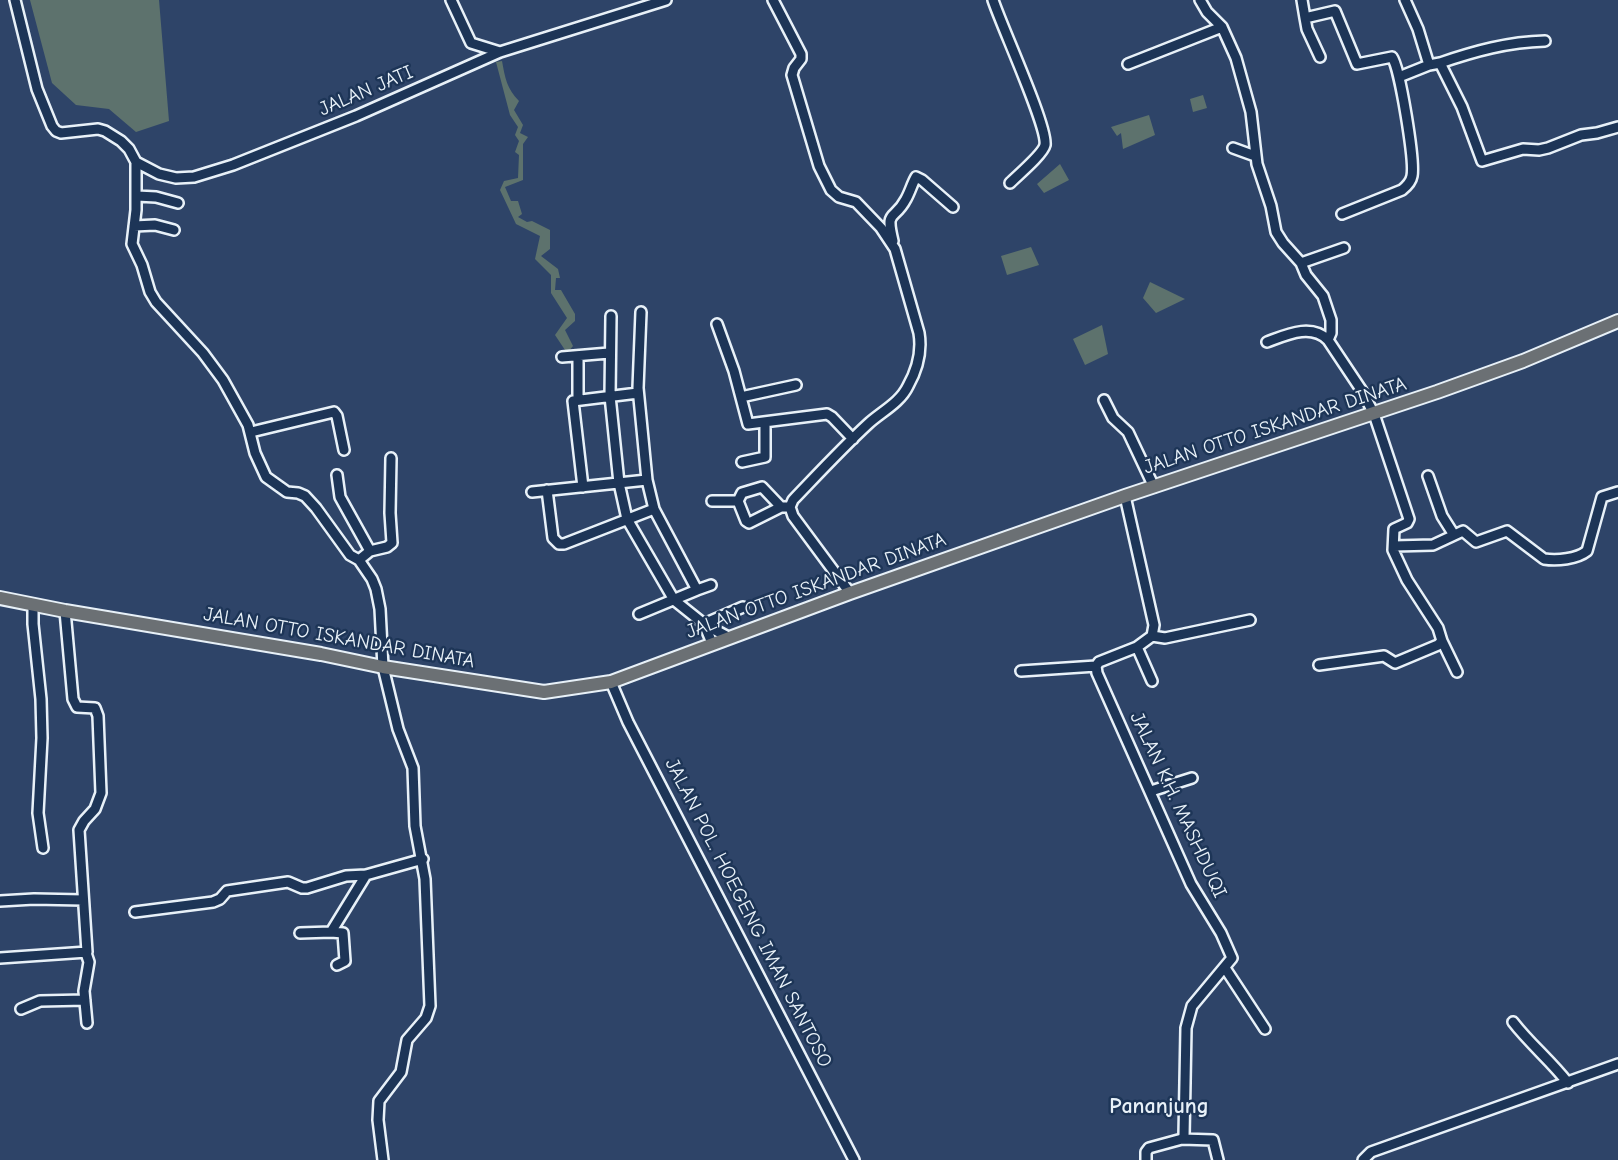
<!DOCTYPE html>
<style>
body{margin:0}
canvas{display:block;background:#2e4468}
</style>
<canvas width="1618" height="1160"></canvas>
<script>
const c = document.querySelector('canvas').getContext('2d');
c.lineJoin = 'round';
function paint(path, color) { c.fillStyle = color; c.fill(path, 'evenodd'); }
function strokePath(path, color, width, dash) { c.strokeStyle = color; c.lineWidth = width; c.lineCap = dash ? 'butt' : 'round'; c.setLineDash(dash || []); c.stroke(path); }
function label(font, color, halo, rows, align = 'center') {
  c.font = font + ' "Comic Neue",sans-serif'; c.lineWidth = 5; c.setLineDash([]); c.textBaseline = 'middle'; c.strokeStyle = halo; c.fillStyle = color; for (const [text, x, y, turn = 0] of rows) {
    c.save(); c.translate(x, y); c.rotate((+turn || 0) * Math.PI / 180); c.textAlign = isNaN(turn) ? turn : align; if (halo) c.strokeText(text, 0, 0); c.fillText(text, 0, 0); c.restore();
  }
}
const green = new Path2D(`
 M30,0h129l10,121 -33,11 -27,-23 -33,-4 -24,-22z
 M502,61c3,17 5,28 17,40l-5,9 9,15 -3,8 8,4 -5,7v36l-18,7 6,14h7l4,13 -4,3 9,5 5,-1 18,9v19l-9,7 17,13 2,9h-4l-1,12h6l14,24v7l-10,9 8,16 -6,7 -12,-18 12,-17 -16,-25v-18l-16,-16 5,-23 -24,-12 -16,-34 4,-9 14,-3 1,-23 -4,-3 4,-11 -4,-6 3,-8 -8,-12 -14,-53z
 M1203,95l4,13 -14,4 -3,-13z
 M1149,115l6,20 -32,14 -2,-16 -4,3 -6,-9z
 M1060,164l9,16 -25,13 -7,-9z
 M1031,247l8,18 -32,10 -6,-19z
 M1150,282l35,17 -29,14 -13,-15z
 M1102,325l6,29 -23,11 -12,-26z`);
const minor = new Path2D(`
 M15,0l22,89 15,37 4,5 5,2 37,-4 7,2 16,10 8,8 7,13 23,12 17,4 18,-1 39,-12 123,-49 144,-64 166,-52
 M451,0l20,43 29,9
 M773,0l28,54v5l-7,9 -2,7 27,91 12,24 8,7 17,5 25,26 14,21 24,84c3,18 -2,37 -11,53 -8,17 -27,26 -40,38 -26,24 -50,50 -75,76l-3,7 3,9 57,77
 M993,0c8,25 55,127 52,145 -2,9 -27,30 -35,38
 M1200,0l7,12 15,15 14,31 15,54 6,52 14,42 5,26 7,11 18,20 5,12 17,21 8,24v13l-3,7
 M1302,0l3,18 30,-7 22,53 35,-7c8,11 23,104 20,119 -1,6 -5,10 -10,14l-60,24
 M1405,0l13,29 11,36 11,-2 22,44 20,54 41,-12 16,1 9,-2 33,-13 16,-2 21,-6
 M1305,18l2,11 13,28
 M1440,63c35,-12 68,-21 105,-22
 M1128,64l94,-37
 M1399,77l30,-12
 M1233,148l22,8
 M136,162v48l-4,34 10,21 8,27 6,10 47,51 20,27 25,45 7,28 11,24 21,15 11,1 7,3 11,12 34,47 9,5 13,19 4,10 4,20 3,58 15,62 15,39 2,58 10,53 5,127 -4,12 -19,22 -6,32 -22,29 -1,19 5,40
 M137,196l19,1 22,6
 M134,226l21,-1 19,5
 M893,241c-8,-33 1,-19 13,-42 4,-7 6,-15 10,-22l6,3 31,27
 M1301,263l43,-15
 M611,316l-1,80 9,87 8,36 47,81 30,24 8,19
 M717,324l17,47 14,53 79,-10 5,3 21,22
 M1267,342c19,-7 44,-19 61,-2l34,51 12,23 35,105 -2,4 -13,6 -1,21 14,30 31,48 4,13 -4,4 -43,18 -11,-7 -65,9
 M562,357l47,-4
 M741,397l55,-12
 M578,399v-43
 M1104,400l9,18 15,14 26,55
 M251,432l83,-20 3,4 7,34
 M742,462l23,-5v-34
 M337,475l3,22 30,54
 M1428,476l14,40 12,19
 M583,487l-10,-86 65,-8
 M547,490l6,48 6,6h5l90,-35
 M532,492l115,-12
 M1125,496l29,129 -2,11 -15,11 -38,15 -3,4 1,7 94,211 30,49 11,25 -40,48 -6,22 -2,108 -2,3 -33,9 -3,4v8
 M712,501h26
 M781,507l-19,-20 -20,6 -4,8 8,20 3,2 32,-16h9
 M1394,546l39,-1 30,-14 13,11 31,-11 37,28c13,2 33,0 43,-8l15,-54 16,-5
 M359,560l11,-9 17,-4 5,-4 -2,-30 1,-55
 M697,590l14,-5
 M33,604v20l8,75 1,39 -4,75 5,35
 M639,614l58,-24 -43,-81 -7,-29 -9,-92 3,-76
 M704,624l39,-17
 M704,624l24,13
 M1152,636l13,2 85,-18
 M1442,641l15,31
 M1137,647l15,34
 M1021,671l75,-5
 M611,682l17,40 226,438
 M1151,791l41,-13
 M0,901l34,-2 49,1
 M135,912l78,-10 7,-3 7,-8 61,-9 14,6h5l39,-12 20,-1 57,-16
 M300,933l31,-1
 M86,953l3,9 -5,29 3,32
 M0,958l87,-6 -8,-122 5,-9 11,-12 6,-16 -3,-77 -3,-8 -18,-1 -4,-8 -8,-88
 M337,965l8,-4 -2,-28 -12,-1 35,-57
 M1225,968l40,61
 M21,1009l19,-8 45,-1
 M1513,1022c17,22 38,39 55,61
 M1182,1139l31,1 5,20
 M1363,1160l8,-8 247,-88`);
const major = new Path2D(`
 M0,598l65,13 256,43 62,13 161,25 67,-10 239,-89 275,-97 312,-104 86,-31 95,-40`);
const streetNames = [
 ["JALAN JATI",366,91,-23],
 ["JALAN OTTO ISKANDAR DINATA",1275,426,-18],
 ["JALAN OTTO ISKANDAR DINATA",816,586,-20],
 ["JALAN OTTO ISKANDAR DINATA",339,638,10],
 ["JALAN K.H. MASHDUQI",1178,805,65],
 ["JALAN POL. HOEGENG IMAN SANTOSO",748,913,63]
];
const quarterNames = [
 ["Pananjung",1159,1107]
];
paint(green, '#5d726d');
strokePath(minor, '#e8f1f8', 14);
strokePath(major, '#e8f1f8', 16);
strokePath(minor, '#1d3557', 9);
strokePath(major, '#6b7074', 12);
label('20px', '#e8f1f8', '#1d3557', streetNames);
label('bold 22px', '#e8f1f8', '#1d3557', quarterNames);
</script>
